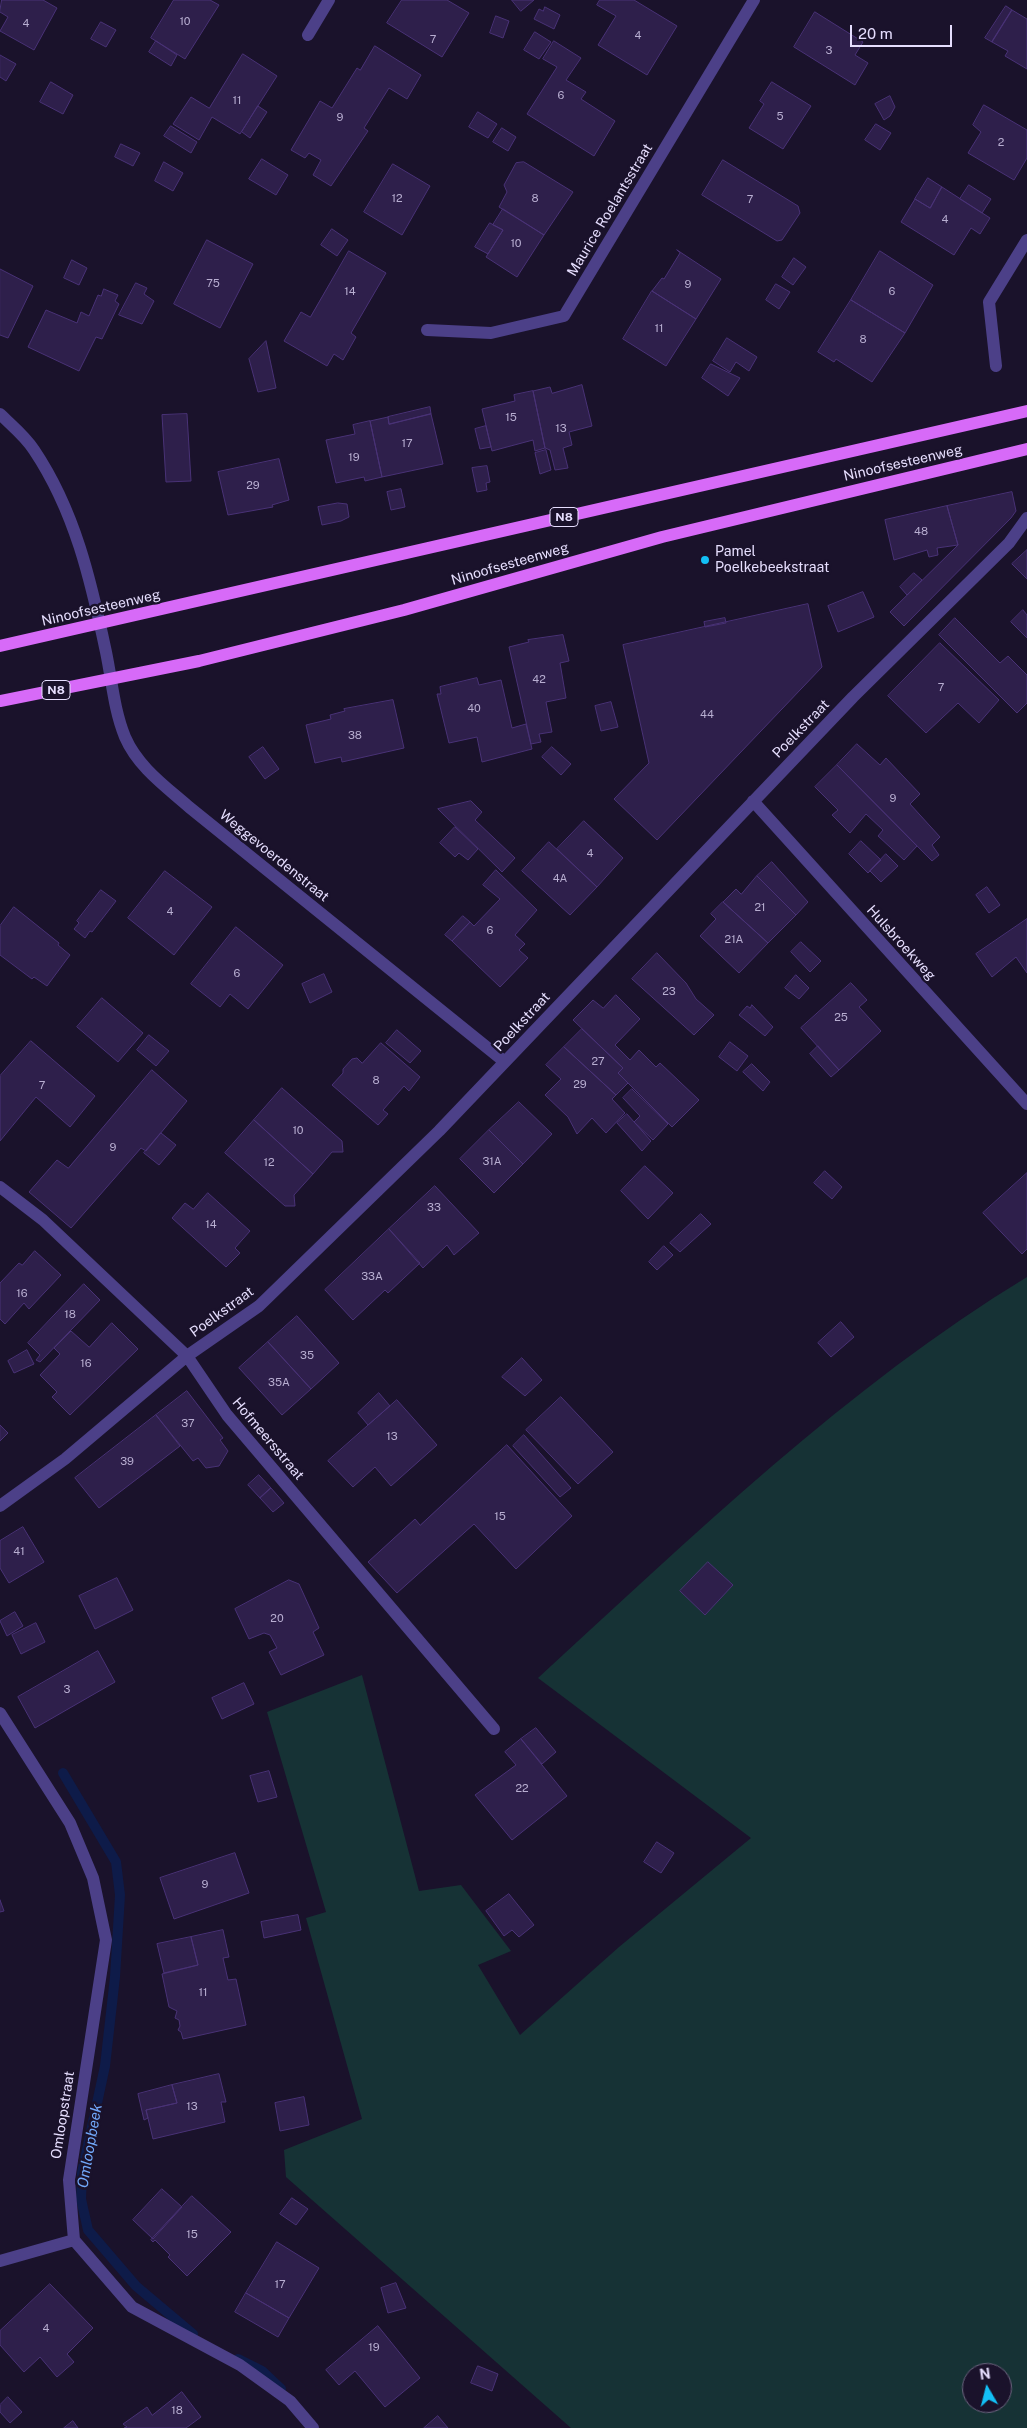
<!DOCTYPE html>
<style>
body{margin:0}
#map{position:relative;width:1027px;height:2428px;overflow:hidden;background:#1a122b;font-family:"Public Sans",sans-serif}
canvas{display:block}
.north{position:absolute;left:962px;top:2363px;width:50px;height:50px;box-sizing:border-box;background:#1a122b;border:1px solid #6c647f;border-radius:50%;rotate:352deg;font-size:14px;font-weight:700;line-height:20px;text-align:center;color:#e6defe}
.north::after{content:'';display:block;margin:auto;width:18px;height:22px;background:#13bff5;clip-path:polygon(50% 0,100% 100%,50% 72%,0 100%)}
.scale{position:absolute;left:850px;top:25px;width:102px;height:22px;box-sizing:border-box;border:2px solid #e6defe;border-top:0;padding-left:6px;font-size:15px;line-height:18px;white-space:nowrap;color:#e6defe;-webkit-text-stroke:4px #1a122b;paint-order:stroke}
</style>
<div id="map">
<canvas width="1027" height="2428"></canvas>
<div class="north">N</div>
<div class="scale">20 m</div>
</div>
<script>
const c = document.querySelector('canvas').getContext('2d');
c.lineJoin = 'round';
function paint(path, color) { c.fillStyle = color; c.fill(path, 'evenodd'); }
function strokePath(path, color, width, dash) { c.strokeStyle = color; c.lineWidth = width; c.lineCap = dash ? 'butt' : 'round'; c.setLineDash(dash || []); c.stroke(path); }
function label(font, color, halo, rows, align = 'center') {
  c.font = font + ' "Public Sans",sans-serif'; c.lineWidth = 5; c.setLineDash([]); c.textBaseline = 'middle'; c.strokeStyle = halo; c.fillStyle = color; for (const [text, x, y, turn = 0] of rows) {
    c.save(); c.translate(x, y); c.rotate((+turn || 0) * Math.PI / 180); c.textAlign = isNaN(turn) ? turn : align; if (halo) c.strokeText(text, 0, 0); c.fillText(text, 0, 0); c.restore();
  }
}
const green = new Path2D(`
 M1027,1277v1151h-456l-285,-251 -2,-27 78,-31 -56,-201 20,-6 -59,-200 95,-37 57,216 42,-6 50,66 -33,14 42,70 99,-88 132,-109 -213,-160c155,-142 308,-291 489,-401zM972,2373h30v30h-30z`);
const stream = new Path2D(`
 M63,1773l53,89 4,33 -5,82 -10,89 -23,107 -1,26 7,31 48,56 57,48
 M238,2359l24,12 19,18`);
const building = new Path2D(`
 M2,0h41l14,8 -23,42 -34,-19 8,-14 -8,-5z
 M174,0h36l9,5 -34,54 -34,-21z
 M402,0h45l22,13 -27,44 -55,-34z
 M512,0h22l-13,11z
 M600,0h34l43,26 -30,49 -49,-30 18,-29 -19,-11z
 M1006,6l6,4 -20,32 -7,-4z
 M545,7l15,8 -6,14 -20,-10 5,-10 4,2z
 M1012,10l15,9v50l-22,-13 3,-5 -16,-9z
 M815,12l48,30 -8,13 13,8 -13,22 -61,-38z
 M496,16l13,5 -6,17 -13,-5z
 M101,22l15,8 -10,17 -15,-8z
 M535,32l16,10 -12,17 -15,-9z
 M156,41l21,14 -6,11 -22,-14z
 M554,41l27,17 -15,22 20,12 -5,7 34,22 -21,35 -67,-42 30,-47 -14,-8z
 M375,46l46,29 -14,24 -18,-11 -25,40 4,3 -37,55 -18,-11 8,-15 -12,-7 -4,5 -14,-8 29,-49 12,7 25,-40 3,2z
 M243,54l34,22 -37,58 -28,-17 -13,23 -26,-16 18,-27 18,11z
 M0,55l16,9 -10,17 -6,-4z
 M51,82l22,13 -10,19 -23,-12z
 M772,82l39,24 -28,43 -34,-21 15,-24 -4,-3z
 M890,96l5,11 -5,9 -6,4 -9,-16z
 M984,105l43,25v28l-13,22 -46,-27 13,-21 -8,-7z
 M258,106l9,6 -17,26 -8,-6z
 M478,112l19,12 -9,14 -19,-11z
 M876,124l15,9 -11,17 -15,-10z
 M171,126l26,16 -6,11 -27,-17z
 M502,128l14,9 -8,14 -15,-9z
 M121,144l19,9 -7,13 -18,-9z
 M262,159l26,16 -12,20 -27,-16z
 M723,160l75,46 2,7 -18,27 -5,1 -75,-46z
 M164,162l19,11 -10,18 -18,-10z
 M524,162l49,30 -29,43 -45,-28 8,-15 -3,-7 12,-22z
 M393,164l37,22 -28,49 -38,-23z
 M928,178l14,9 -12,21 -15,-9z
 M969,185l22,14 -9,14 -22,-14z
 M942,187l48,31 -10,16 -9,-6 -17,27 -53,-33 14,-23 15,9z
 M503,209l41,26 -27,42 -31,-20 17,-27 -10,-5z
 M490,223l13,7 -15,24 -13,-7z
 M332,229l16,11 -11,16 -16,-11z
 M207,240l46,24 -33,64 -46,-24z
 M677,250l44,29 -25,40 -44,-28 10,-13 2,1 16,-26z
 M349,251l37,22 -35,60 5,4 -13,23 -9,-6 -7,12 -43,-25 17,-29 9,5z
 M880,251l53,34 -28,48 -54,-33z
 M794,258l12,9 -13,18 -11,-8z
 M72,260l15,8 -8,17 -15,-7z
 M0,269l33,17 -25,52 -8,-3z
 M136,283l11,5 -3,6 10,7 -12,23 -23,-9z
 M776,284l14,8 -11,17 -13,-9z
 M104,289l14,6 -3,6 4,3 -17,35 -6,-2 -17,34 -51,-24 18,-37 31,13 4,-11 8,4 9,-21 3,1z
 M652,291l44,28 -30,47 -43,-27z
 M851,300l54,33 -33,49 -36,-23 -2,3 -16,-10z
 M727,338l30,19 -8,14 -13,-9 -6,10 -17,-11z
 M266,341l10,47 -18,4 -9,-33z
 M711,364l29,14 -12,18 -26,-18z
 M582,385l10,41 -23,6 3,13 -9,3 5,20 -13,2 -5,-20 -5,-2 -12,-57 17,-4 2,6z
 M533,391l12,57 -10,3 -2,-11 -41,11 -10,-42 33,-8 -1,-6z
 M430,407l1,7 -42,10 -1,-7z
 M187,414l4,67 -25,1 -4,-67z
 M431,414l12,50 -61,13 -12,-56 18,-4 1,7z
 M370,421l12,56 -17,4 -1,-4 -28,6 -10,-43 29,-6 -2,-9z
 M486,426l5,21 -11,2 -5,-20z
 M546,450l5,20 -11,4 -5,-21z
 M279,459l10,41 -17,5 1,2 -45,8 -10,-43z
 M487,466l3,16 -4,1 1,7 -10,2 -5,-24z
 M401,489l4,18 -14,3 -4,-18z
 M1012,492l4,19 -5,7 -107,108 -14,-14 68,-67 -11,-39z
 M338,503l9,1 2,13 -8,4 -19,4 -4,-18z
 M947,506l11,39 -21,3 1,7 -9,2 -2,-7 -33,10 -9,-40z
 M1027,550v29l-15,-15z
 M914,573l8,7 -15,15 -7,-8z
 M863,592l11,25 -36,15 -10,-26z
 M808,604l14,63 -165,173 -43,-41 35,-36 -26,-118z
 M1023,610l4,5v23l-16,-16z
 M725,618l1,5 -21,4 -1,-5z
 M955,618l45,45 8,-7 19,19v28l-10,10 -78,-78z
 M563,635l6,26 -9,2 6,35 -20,4 6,30 -13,2 2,8 -10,2 -22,-97 20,-5 -1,-2z
 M940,643l59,57 -20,23 -21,-20 -32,30 -38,-37z
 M477,678l2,7 22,-5 11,48 14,-4 6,25 -50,13 -5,-25 -28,6 -12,-49h4l-1,-7z
 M393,700l11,48 -62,14 -1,-5 -26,6 -9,-38 25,-6 -1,-4 15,-4 -1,-2z
 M611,702l7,25 -17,4 -6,-25z
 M857,744l23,21 6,-7 34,36 -10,10 30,33 -8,8 7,10 -7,6 -95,-96z
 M263,747l16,22 -14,10 -16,-22z
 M552,747l19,17 -10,11 -19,-18z
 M837,765l80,81 -13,14 -26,-24 5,-6 -17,-16 -16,19 -18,-18 6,-5 -23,-23z
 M471,801l11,11 -7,8 40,38 -13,14 -64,-63z
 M584,821l39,37 -26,29 -40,-38z
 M455,827l23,22 -10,11 -9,-7 -4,4 -15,-14z
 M861,841l20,19 -13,13 -19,-19z
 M549,842l48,45 -27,28 -48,-44z
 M886,854l12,12 -17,16 -11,-11z
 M772,862l36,40 -12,13 -39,-39z
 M496,870l41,40 -22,25 10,9 -6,6 9,8 -28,29 -48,-46 18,-19 4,4 26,-27 -17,-14z
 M165,871l47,36 -38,48 -46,-37z
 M757,876l39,39 -28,28 -45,-41 13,-13 5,5z
 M987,887l13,18 -11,8 -13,-18z
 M101,890l15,11 -24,31 -2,-1 -5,7 -11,-9 5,-6 -2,-2z
 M723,902l45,41 -29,30 -39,-37 16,-17 -5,-5z
 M14,907l45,36 -1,2 12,10 -23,31 -13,-9 -2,2 -32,-24v-29z
 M463,916l7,6 -18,19 -7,-6z
 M1027,919v54l-11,-16 -24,20 -16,-23z
 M236,927l47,38 -35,44 -18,-15 -10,13 -29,-23z
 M801,942l20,19 -11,11 -19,-20z
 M657,953l29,30 10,16 18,16 -20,20 -62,-56z
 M324,974l8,18 -22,11 -8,-19z
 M796,975l13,13 -10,11 -14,-11z
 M851,983l16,17 -8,7 22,24 -42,39 -38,-42z
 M616,995l24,24 -25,26 15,15 9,-10 17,17 4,-4 39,37 -27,27 -54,-54 5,-5 -50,-48 20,-20 10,8z
 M102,998l41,35 -25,29 -41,-35z
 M752,1005l21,22 -8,9 -26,-21 8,-9 3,2z
 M582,1029l41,39 -5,5 10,10 -12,12 -52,-48z
 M397,1030l24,21 -11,12 -24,-20z
 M149,1035l20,16 -13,15 -19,-16z
 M31,1041l64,55 -25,31 -34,-30 -36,44v-65z
 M730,1042l18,14 -11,15 -18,-14z
 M381,1043l39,34 -11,14 -5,-5 -21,24 5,4 -10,11 -46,-40 11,-12v-4l9,-10 5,-1 5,5z
 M818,1046l21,24 -8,7 -21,-23z
 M564,1047l52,48 -4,4 13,14 -19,20 -14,-15 -15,16 -9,-17 -23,-22 16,-16 -15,-14z
 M752,1064l18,18 -7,9 -20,-19z
 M152,1070l35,31 -41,50 -5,-3 -70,80 -42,-36 28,-32 11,8z
 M282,1088l60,53 1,11h-11l-19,22 -59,-54z
 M632,1089l36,35 -15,16 -19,-18 6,-6 -17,-18z
 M519,1102l33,32 -29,30 -34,-34z
 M627,1114l24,27 -9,10 -25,-28z
 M254,1120l59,54 -19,21 1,11h-10l-60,-53z
 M489,1130l34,34 -29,29 -34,-34z
 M161,1133l15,12 -17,20 -15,-12z
 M645,1166l28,27 -25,26 -27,-28z
 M825,1171l17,16 -10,12 -18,-16z
 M1027,1173v76l-5,5 -39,-41z
 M435,1186l44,47 -25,22 -7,-10 -24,23 -34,-39z
 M208,1193l42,38 -15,17 5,5 -14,14 -54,-49 13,-15 8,6z
 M701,1214l10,10 -31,28 -10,-9z
 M389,1229l31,34 -32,30 -3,-3 -32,30 -28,-30z
 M664,1246l9,9 -16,15 -8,-8z
 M35,1251l26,24 -32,34 -5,-6 -19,21 -5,-5v-36l19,-20 3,2z
 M84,1284l16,16 -60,62 -4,-2 4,-5 -12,-12z
 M297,1316l42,47 -28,26 -43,-47z
 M841,1322l13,15 -23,20 -13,-14z
 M112,1323l26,26 -68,66 -18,-18 5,-5 -17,-17 20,-21 -6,-6 17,-17 18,16z
 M268,1342l43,47 -29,26 -43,-47z
 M27,1350l7,14 -20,9 -6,-12z
 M522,1358l20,22 -17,16 -23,-19z
 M187,1391l36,47 -3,2 8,11 -9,15 -13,2 -8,-10 -5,3 -37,-46z
 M379,1393l11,13 -22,19 -10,-12z
 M561,1397l52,55 -35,32 -52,-54z
 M397,1400l40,45 -46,41 -16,-19 -22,20 -25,-26z
 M156,1415l24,31 -81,62 -24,-30z
 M0,1425l8,8 -8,8z
 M524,1435l47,53 -11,9 -47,-51z
 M507,1445l65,71 -56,53 -42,-45 -77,69 -29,-31 47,-43 5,6z
 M259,1475l12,13 -11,10 -12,-13z
 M271,1488l13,15 -11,9 -13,-14z
 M23,1527l21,35 -35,21 -9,-15v-27z
 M708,1562l25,23 -28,30 -25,-24z
 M117,1578l16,32 -38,19 -16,-33z
 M289,1580l10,4 20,44 -6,4 11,23 -43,20 -12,-23 8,-4 -7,-13 -6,-2 -15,6 -14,-30z
 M15,1612l8,14 -16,10 -7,-15z
 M36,1623l9,19 -24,12 -9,-19z
 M98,1651l17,31 -80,46 -17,-31z
 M244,1683l10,21 -32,15 -10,-21z
 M536,1728l20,24 -14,12 -21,-25z
 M521,1739l46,57 -55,44 -37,-45 41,-30 -11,-13z
 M269,1771l8,26 -19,5 -8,-26z
 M657,1842l17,11 -13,20 -17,-11z
 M235,1853l14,40 -75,26 -14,-41z
 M509,1894l25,31 -15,12 -7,-7 -8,6 -18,-25z
 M0,1900l4,11 -4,1z
 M298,1915l3,15 -37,8 -3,-16z
 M223,1930l6,27 -6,1 5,22 8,-1 10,46 -63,14 -2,-7 -3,-2 2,-4 -1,-6 -4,-2 2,-7 -8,-4 -7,-33 36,-9 -7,-28z
 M191,1937l7,28 -34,8 -7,-29z
 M219,2074l7,28h-5l4,20 -72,17 -7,-29 31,-7 -5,-18z
 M172,2085l5,18 -31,7 2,8 -4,2 -6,-26z
 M304,2097l5,28 -29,6 -5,-28z
 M162,2189l20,18 -29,32 -20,-19z
 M192,2196l39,36 -44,44 -19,-19 2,-2 -15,-15 -2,2 -2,-2z
 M292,2198l16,11 -12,16 -16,-11z
 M277,2242l42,26 -30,50 -43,-25z
 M396,2283l10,25 -18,5 -7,-25z
 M50,2284l43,44 -26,26 7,8 -17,15 -17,-20 -16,15 -24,-27v-14z
 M246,2293l43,25 -11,19 -43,-25z
 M378,2326l42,52 -35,29 -30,-36 -16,14 -13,-15z
 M478,2366l20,8 -6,17 -21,-8z
 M182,2392l19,25 -15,11h-62l3,-1 -4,-3 24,-17 5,8z
 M8,2397l14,15 -12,11 -10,-11v-7z
 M438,2416l10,12h-24z
 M73,2421l5,7h-14z`);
const minor = new Path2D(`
 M308,35l21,-35
 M427,330l64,3 73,-17 190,-316
 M996,366l-7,-64 38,-62
 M0,414c11,11 25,22 34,36 41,61 57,131 72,202 6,29 8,58 19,85 13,30 40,49 64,70l316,255
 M753,801l274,303
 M0,1187l43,33 144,136 40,59 267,314
 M0,1506l65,-47 122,-103 72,-50 180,-175 414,-434 156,-154 18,-25
 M0,1713l70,110 23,55 13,62 -37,240 5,60 58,67 108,58 50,36 23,27
 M0,2261l74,-21`);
const primary = new Path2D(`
 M0,646l1027,-235
 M0,701l199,-40 205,-51 258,-73 365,-88`);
const markers = [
 [705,560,5,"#13bff5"]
];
const numberNames = [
 ["10",185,22],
 ["4",26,24],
 ["4",638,36],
 ["7",433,40],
 ["3",829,51],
 ["6",561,96],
 ["11",237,101],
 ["5",780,117],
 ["9",340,118],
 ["2",1001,143],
 ["12",397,199],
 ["8",535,199],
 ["7",750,200],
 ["4",945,220],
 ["10",516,244],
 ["75",213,284],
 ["9",688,285],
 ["14",350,292],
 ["6",892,292],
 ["11",659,329],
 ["8",863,340],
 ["15",511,418],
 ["13",561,429],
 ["17",407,444],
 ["19",354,458],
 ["29",253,486],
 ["48",921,532],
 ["42",539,680],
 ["7",941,688],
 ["40",474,709],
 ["44",707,715],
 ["38",355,736],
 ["9",893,799],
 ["4",590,854],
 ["4A",560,879],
 ["21",760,908],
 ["4",170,912],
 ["6",490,931],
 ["21A",734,940],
 ["6",237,974],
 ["23",669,992],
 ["25",841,1018],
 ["27",598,1062],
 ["8",376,1081],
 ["29",580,1085],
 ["7",42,1086],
 ["10",298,1131],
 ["9",113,1148],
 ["31A",492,1162],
 ["12",269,1163],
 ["33",434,1208],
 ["14",211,1225],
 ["33A",372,1277],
 ["16",22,1294],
 ["18",70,1315],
 ["35",307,1356],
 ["16",86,1364],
 ["35A",279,1383],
 ["37",188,1424],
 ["13",392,1437],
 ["39",127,1462],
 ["15",500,1517],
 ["41",19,1552],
 ["20",277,1619],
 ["3",67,1690],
 ["22",522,1789],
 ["9",205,1885],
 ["11",203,1993],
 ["13",192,2107],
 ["15",192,2235],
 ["17",280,2285],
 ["4",46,2329],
 ["19",374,2348],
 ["18",177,2411]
];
const shields = [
 [564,517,28],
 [56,690,28]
];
const shieldNames = [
 ["N8",564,517],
 ["N8",56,690]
];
const streetNames = [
 ["Maurice Roelantsstraat",610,210,-59],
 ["Ninoofsesteenweg",903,463,-13],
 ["Ninoofsesteenweg",510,564,-16],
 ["Ninoofsesteenweg",101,608,-13],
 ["Poelkstraat",801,729,-46],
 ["Weggevoerdenstraat",274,856,39],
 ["Hulsbroekweg",901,943,48],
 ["Poelkstraat",522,1022,-47],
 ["Poelkstraat",222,1312,-36],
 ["Hofmeersstraat",268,1439,50],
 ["Omloopstraat",63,2115,-81]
];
const poiNames = [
 ["Pamel",715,552],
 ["Poelkebeekstraat",715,568]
];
const waterNames = [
 ["Omloopbeek",90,2146,-80]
];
paint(green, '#163235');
strokePath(stream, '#0e1b49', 10);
paint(building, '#2e1f4b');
strokePath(building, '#493276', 1);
strokePath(minor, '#4c4088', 12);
strokePath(primary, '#d76af8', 12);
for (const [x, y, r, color] of markers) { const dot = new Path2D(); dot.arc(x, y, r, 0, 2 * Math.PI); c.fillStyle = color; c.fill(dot); strokePath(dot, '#1a122b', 2); }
label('11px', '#b8aed1', null, numberNames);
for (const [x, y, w] of shields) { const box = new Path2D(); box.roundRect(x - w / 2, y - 9.5, w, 19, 4); c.fillStyle = '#1a122b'; c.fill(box); strokePath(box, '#e6defe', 1); }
label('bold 12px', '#e6defe', null, shieldNames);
label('14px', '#e6defe', '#1a122b', streetNames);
label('14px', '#e6defe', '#1a122b', poiNames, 'left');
label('italic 15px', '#71a7f9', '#1a122b', waterNames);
</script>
